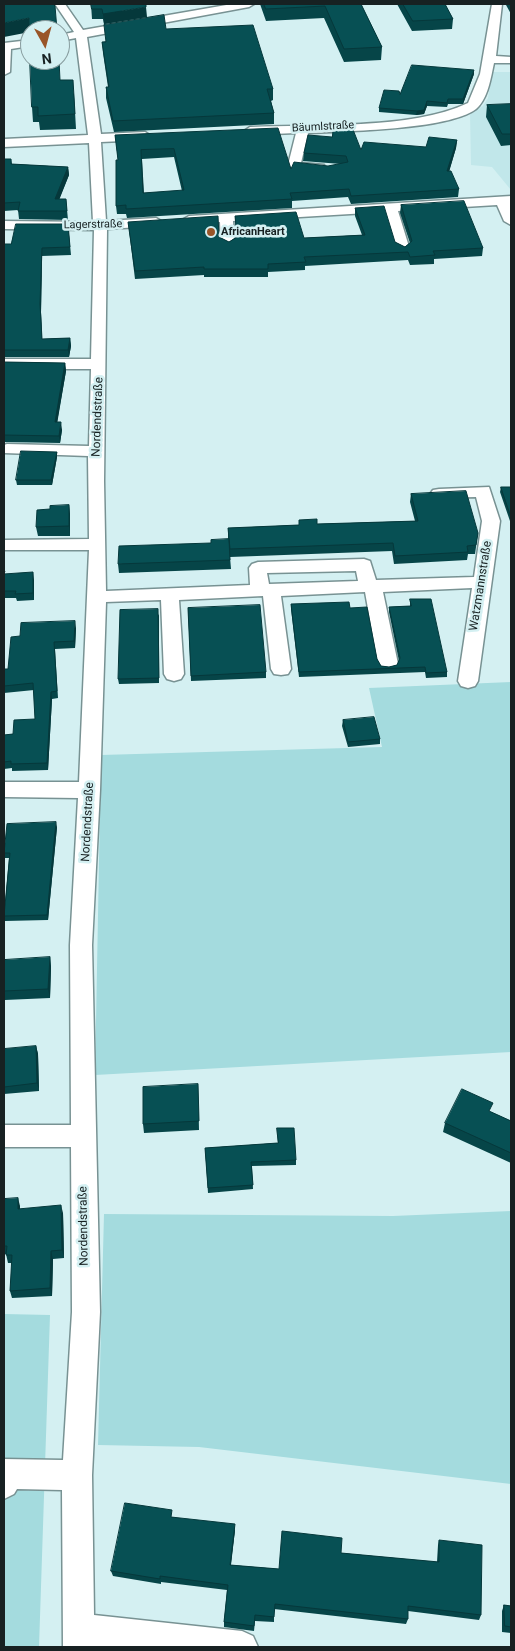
<!DOCTYPE html>
<meta charset="utf-8">
<style>
body{margin:0}
#map{position:relative;width:515px;height:1651px;overflow:hidden;background:#d4f0f2;font-family:Roboto,sans-serif}
canvas{display:block}
.frame{position:absolute;inset:0;border:5px solid #172122;pointer-events:none}
.north{position:absolute;left:20px;top:20px;width:50px;height:50px;box-sizing:border-box;background:#d4f0f2;border:1px solid #889d9f;border-radius:50%;rotate:173deg;font-size:14px;font-weight:700;line-height:20px;text-align:center;color:#172122}
.north::after{content:'';display:block;margin:auto;width:18px;height:22px;background:#995528;clip-path:polygon(50% 0,100% 100%,50% 72%,0 100%)}
</style>
<div id="map">
<canvas width="515" height="1651"></canvas>
<div class="frame"></div>
<div class="north">N</div>
</div>
<script>
const c = document.querySelector('canvas').getContext('2d');
c.lineJoin = 'round';
function paint(path, color) { c.fillStyle = color; c.fill(path, 'evenodd'); }
function strokePath(path, color, width, dash) { c.strokeStyle = color; c.lineWidth = width; c.lineCap = dash ? 'butt' : 'round'; c.setLineDash(dash || []); c.stroke(path); }
function label(font, color, halo, rows, align = 'center') {
  c.font = font + ' Roboto,sans-serif'; c.lineWidth = 5; c.setLineDash([]); c.textBaseline = 'middle'; c.strokeStyle = halo; c.fillStyle = color; for (const [text, x, y, turn = 0] of rows) {
    c.save(); c.translate(x, y); c.rotate((+turn || 0) * Math.PI / 180); c.textAlign = isNaN(turn) ? turn : align; if (halo) c.strokeText(text, 0, 0); c.fillText(text, 0, 0); c.restore();
  }
}
const built = new Path2D(`
 M492,72h19v118l-19,-23 -21,-2 -1,-52 13,-7 5,-8z`);
const green = new Path2D(`
 M511,682v370l-416,23 6,-320 281,-8 -13,-59z
 M511,1211v273l-312,-37 -101,-2 6,-231 289,2z
 M4,1314l46,1 -11,332h-35z`);
const minor = new Path2D(`
 M55,4h10l18,26 149,-26h22l-5,3 -162,30 14,97 44,-2 6,4 -6,4 -44,2 5,79 50,-3 7,4 -7,4 -49,3 -3,252 2,110 144,-6 -1,-17 3,-4 6,-2 106,-3 6,2 6,19 98,-3 8,-56 -6,-24 -43,1 -3,-4 3,-4 6,-1 50,-2 11,34 -22,160 -3,5 -7,2 -7,-2 -3,-5 14,-93 -89,4 15,72 -3,5 -7,1 -7,-1 -3,-5 -13,-72 -84,4 10,73 -3,5 -7,1 -7,-1 -3,-5 -8,-73 -84,4 5,74 -3,5 -7,2 -7,-2 -3,-5 -3,-74 -55,2 -6,188 -8,155 8,367 -8,163 2,140 148,16 11,5 5,11h-195l-1,-157 -45,-1 -3,5 -10,5v-40l59,1 9,-148 -1,-165h-67v-22h67l-1,-180 8,-147 -74,-1v-15h75l10,-232h-85v-10l85,-1 -1,-83 -84,-3v-8l3,-1 82,2 2,-77h-87v-10h87l3,-129 -90,-1v-8l89,1 -4,-79 -85,4v-8l84,-4 -12,-97 -16,3v-6l14,-3zM356,571l2,10 -89,3 -2,-11z
 M492,4h10l-6,52 15,1v6h-17c-3,14 -6,36 -18,46 -28,21 -131,22 -168,24l-7,30 23,2 1,3 -1,3c-11,2 -29,2 -36,-6l8,-32 -46,2 -6,-4 6,-4c63,-3 161,3 218,-24l12,-29z
 M30,40v6l-19,3 -1,23 -6,3v-32z
 M511,196v29l-7,-4 -7,-16 -99,6 12,39 -7,4 -7,-4 -12,-38 -151,9 2,24 -7,4 -7,-4 -1,-23 -31,2 -7,-4 7,-4z`);
const wall = new Path2D(`
 M91,4l56,13 -43,7 -1,-5h-11z
 M260,4h101l21,43 -1,13 -37,2 -20,-44 -58,3z
 M397,4h48l8,15 -1,10 -40,2z
 M505,4h6v10l-5,-9z
 M166,29l107,60v11l-2,1 3,12v11l-160,8 -8,-34v-11h2l-5,-34 -1,-11z
 M474,74l-11,30h-15l-1,3 -20,-1 -3,8 -8,1 -37,-3v-4l21,-14z
 M61,80l13,14 2,35 -36,1 -1,-8h-6l-1,-15z
 M511,104v41l-10,1 -15,-29 1,-12z
 M115,135l176,34 37,-3 13,-2 -38,-3 1,-8 122,-6 31,-7 -1,8 -7,23 10,18 -1,8 -107,7 -3,-7 -56,4v7l-165,10 -1,-4h-9l-1,-8 2,-46zM174,157l8,34 -38,2 -2,-34z
 M4,159h7l1,5 56,3 1,8 -10,24h7l2,21 -49,-1 -1,-9 -14,1z
 M401,205l82,43 -1,8 -48,3v5l-24,1 -2,-5 -103,6v4l-37,2v5h-64v-2l-69,4 -7,-57 91,15 10,5 7,-5 -1,-21 69,22 58,-3 -7,-19v-8l40,34 10,5 5,-4 -10,-30z
 M68,224l3,31 -29,1 -1,56 1,27 28,-1 1,8 -2,11h-65v-113h7z
 M4,362l61,1 1,8 -9,51 5,8 -2,13 -56,-1z
 M57,452v5l-5,28h-35l-1,-5z
 M501,487h10v37l-11,-32z
 M411,494l67,39 -3,21h-7l-1,6 -73,4 -2,-13 -162,6 1,12 -112,4 -1,-9 110,-25v-11l71,-3v-5l18,4 98,-3 -5,-19z
 M69,505l1,10v21h-32l-2,-9 14,-18z
 M4,571h1v3l29,6v20l-17,1 -1,-3h-12z
 M410,599l37,73v5l-21,1 -1,-6 -126,5 -8,-68v-5l59,4 27,51 4,7 8,1 8,-2 2,-4 -10,-49v-5l21,-1z
 M188,608l78,64v6l-75,3z
 M159,614v69l-40,1 -1,-5z
 M76,628l-1,20 -20,1 3,49 -6,1 -4,71 -36,1v-3l-8,1v-34l9,-1 22,-15 -1,-29 -30,3v-24h4l12,-33z
 M343,720l37,19v5l-32,3 -6,-21z
 M57,827l-9,93 -43,1 -1,-5 5,-58h-4l-1,-5z
 M50,957l1,10 -1,31 -45,2 -1,-9z
 M36,1046l2,8 1,37 -35,3v-45z
 M198,1084l1,46 -55,3 -1,-9z
 M491,1112l20,9v42l-68,-31 2,-9z
 M277,1128l19,32v5l-44,1 1,23 -45,4 -3,-45 73,-5z
 M4,1199l16,7v3l43,4 1,45 -11,1 -1,37 -40,2 -2,-7 2,-28h-4l-2,-9h-2z
 M172,1517l63,13 -4,35 48,4 62,-16 96,9 1,-17 1,-5 42,75 -2,5 -71,-9v8l-2,5 -132,-15v13l-19,-1 -1,10 -30,-4v-5l3,-32 -66,-8v2l-48,-8 -2,-5z
 M504,1605l7,1v27l-9,-1v-21z`);
const shadedWall = new Path2D(`
 M146,7l1,10 -43,7 -1,-10z
 M29,18l1,14 -26,5v-14z
 M474,70v4l-11,30v-5z
 M427,101v5l-3,8 -8,1 1,-4z
 M457,140l-1,8 -9,31v-8z
 M68,167l1,8 -13,33 -1,-9z
 M42,248v8l-1,56 1,35 -2,-43z
 M70,338l1,8 -2,11 -1,-7z
 M65,363l1,8 -10,59 -1,-8z
 M61,422l1,8 -2,13 -1,-7z
 M57,452v5l-5,28 -1,-5z
 M69,505l1,10v21l-1,-10z
 M33,572l1,8v20l-1,-7z
 M75,621l1,7 -1,20 -1,-7z
 M51,692l1,7 -4,71 -1,-7z
 M56,822l1,5 -9,93 -1,-5z
 M50,957l1,10 -1,31 -2,-9z
 M36,1046l2,8 1,37 -2,-8z
 M18,1198l2,8v11l-2,-8z
 M61,1205l2,8 1,45 -2,-8z
 M51,1251l2,8 -1,37 -2,-8z
 M235,1524v6l-5,41v-6z`);
const building = new Path2D(`
 M4,4h49l2,2 2,24h-27v27l-1,-39 -25,5z
 M91,4h55v3l-43,7 -1,-5h-10z
 M264,4h97l21,43 -38,2 -19,-43 -59,3z
 M403,4h42l8,15 -40,2z
 M164,15l2,14 87,-4 20,64h-6l7,24 -161,8 -7,-34h3l-7,-45h4l-2,-17z
 M30,60h29l1,20h13l2,34 -37,2v-9h-6z
 M412,65l62,5 -11,29h-15l-1,4 -20,-2 -3,9 -7,1 -38,-3 5,-18 15,1 1,3z
 M511,104v30h-9l-15,-29z
 M334,125l18,2 9,23 3,-8 62,5 3,-10 28,3 -10,31h4l8,18 -108,7 -2,-7 -59,4 2,6 -166,10v-4l-10,1v-46h2l-3,-25 163,-7 13,41 3,-7 34,4 20,-4 -2,-6 -42,-3 4,-18 24,2zM174,149l10,41 -41,3 -2,-43z
 M4,159h7v5l57,3 -13,32h11l1,12h-49l2,-9 -16,1z
 M464,201l19,47 -50,3 2,4 -25,2 -2,-5 -104,5 2,5 -38,2v5h-64v-2l-69,4 -7,-49 90,-6 1,21 10,5 8,-5 -2,-21 61,-4 8,26 61,-3 -10,-27 29,-2 11,36 10,5 7,-6 -11,-36z
 M16,224h52l2,23 -28,1 -2,56 2,35 28,-1 -2,12h-64v-106h7z
 M4,362l61,1 -10,59h6l-2,14 -55,-1z
 M21,451l36,1 -6,28h-35z
 M501,487h10v30z
 M466,491l12,42 -2,12 -9,1 1,6 -73,4 -2,-13 -163,6 -2,-21 71,-3v-5l18,-1v5l101,-3 -7,-27z
 M69,505v21l-33,1 1,-17 13,-1v-3z
 M229,539l1,21 -112,4 1,-18 92,-3v-3z
 M4,571h1l-1,3 29,-2v21l-18,1 1,-3h-12z
 M410,599h21l16,73 -21,1 -1,-6 -126,5 -8,-68 58,-2 1,6 17,-1 10,52 4,7 8,1 8,-2 3,-7 -11,-51 22,-1z
 M260,605l6,67 -75,4 -3,-68z
 M158,609l1,69 -41,1 2,-69z
 M75,621l-1,20 -20,1 3,49 -6,1 -4,71 -36,1v-3l-7,1v-27l9,-1 1,-14 21,-1 -2,-36 -29,3v-17h4l3,-32 9,-1 1,-13z
 M374,717l6,22 -32,3 -5,-22z
 M56,822l-9,93 -43,1 6,-63h-6l3,-29z
 M50,957l-2,32 -44,2v-31z
 M36,1046l1,37 -33,4v-38z
 M198,1084l1,37 -56,3v-37z
 M462,1089l31,14 -4,8 22,10v32l-66,-30z
 M277,1128h17l2,32 -45,2 2,23 -45,3 -3,-40 73,-5z
 M18,1198v11l43,-4 1,45 -11,1 -1,37 -40,3 2,-36h-6l1,-9h-3v-47z
 M125,1503l47,7 -1,7 64,7 -5,41 49,4 3,-38 60,7 -1,15 98,9v-22l43,5 -1,70 -73,-9v13l-133,-15 -1,13 -19,-2 -1,11 -30,-4 4,-37 -68,-9v3l-49,-8z
 M504,1605l7,1v21l-6,-1z`);
const markers = [
 [211,232,5,"#995528"]
];
const farStreetnames = [
 ["Bäumlstraße",323,127,-3],
 ["Lagerstraße",93,225,-1]
];
const farPoinames = [
 ["AfricanHeart",221,232]
];
const streetNames = [
 ["Nordendstraße",98,417,-88],
 ["Watzmannstraße",481,586,-81],
 ["Nordendstraße",88,822,-87],
 ["Nordendstraße",84,1226,-91]
];
paint(built, '#c1e7ea');
paint(green, '#a4dbde');
strokePath(minor, '#789293', 3);
paint(minor, '#fff');
paint(wall, '#064548');
paint(shadedWall, '#05383b');
paint(building, '#075054');
strokePath(building, '#05383b', 1);
for (const [x, y, r, color] of markers) { const dot = new Path2D(); dot.arc(x, y, r, 0, 2 * Math.PI); c.fillStyle = color; c.fill(dot); strokePath(dot, '#d4f0f2', 2); }
label('11px', '#172122', '#d4f0f2', farStreetnames);
label('bold 11px', '#172122', '#d4f0f2', farPoinames, 'left');
label('12px', '#172122', '#d4f0f2', streetNames);
</script>
